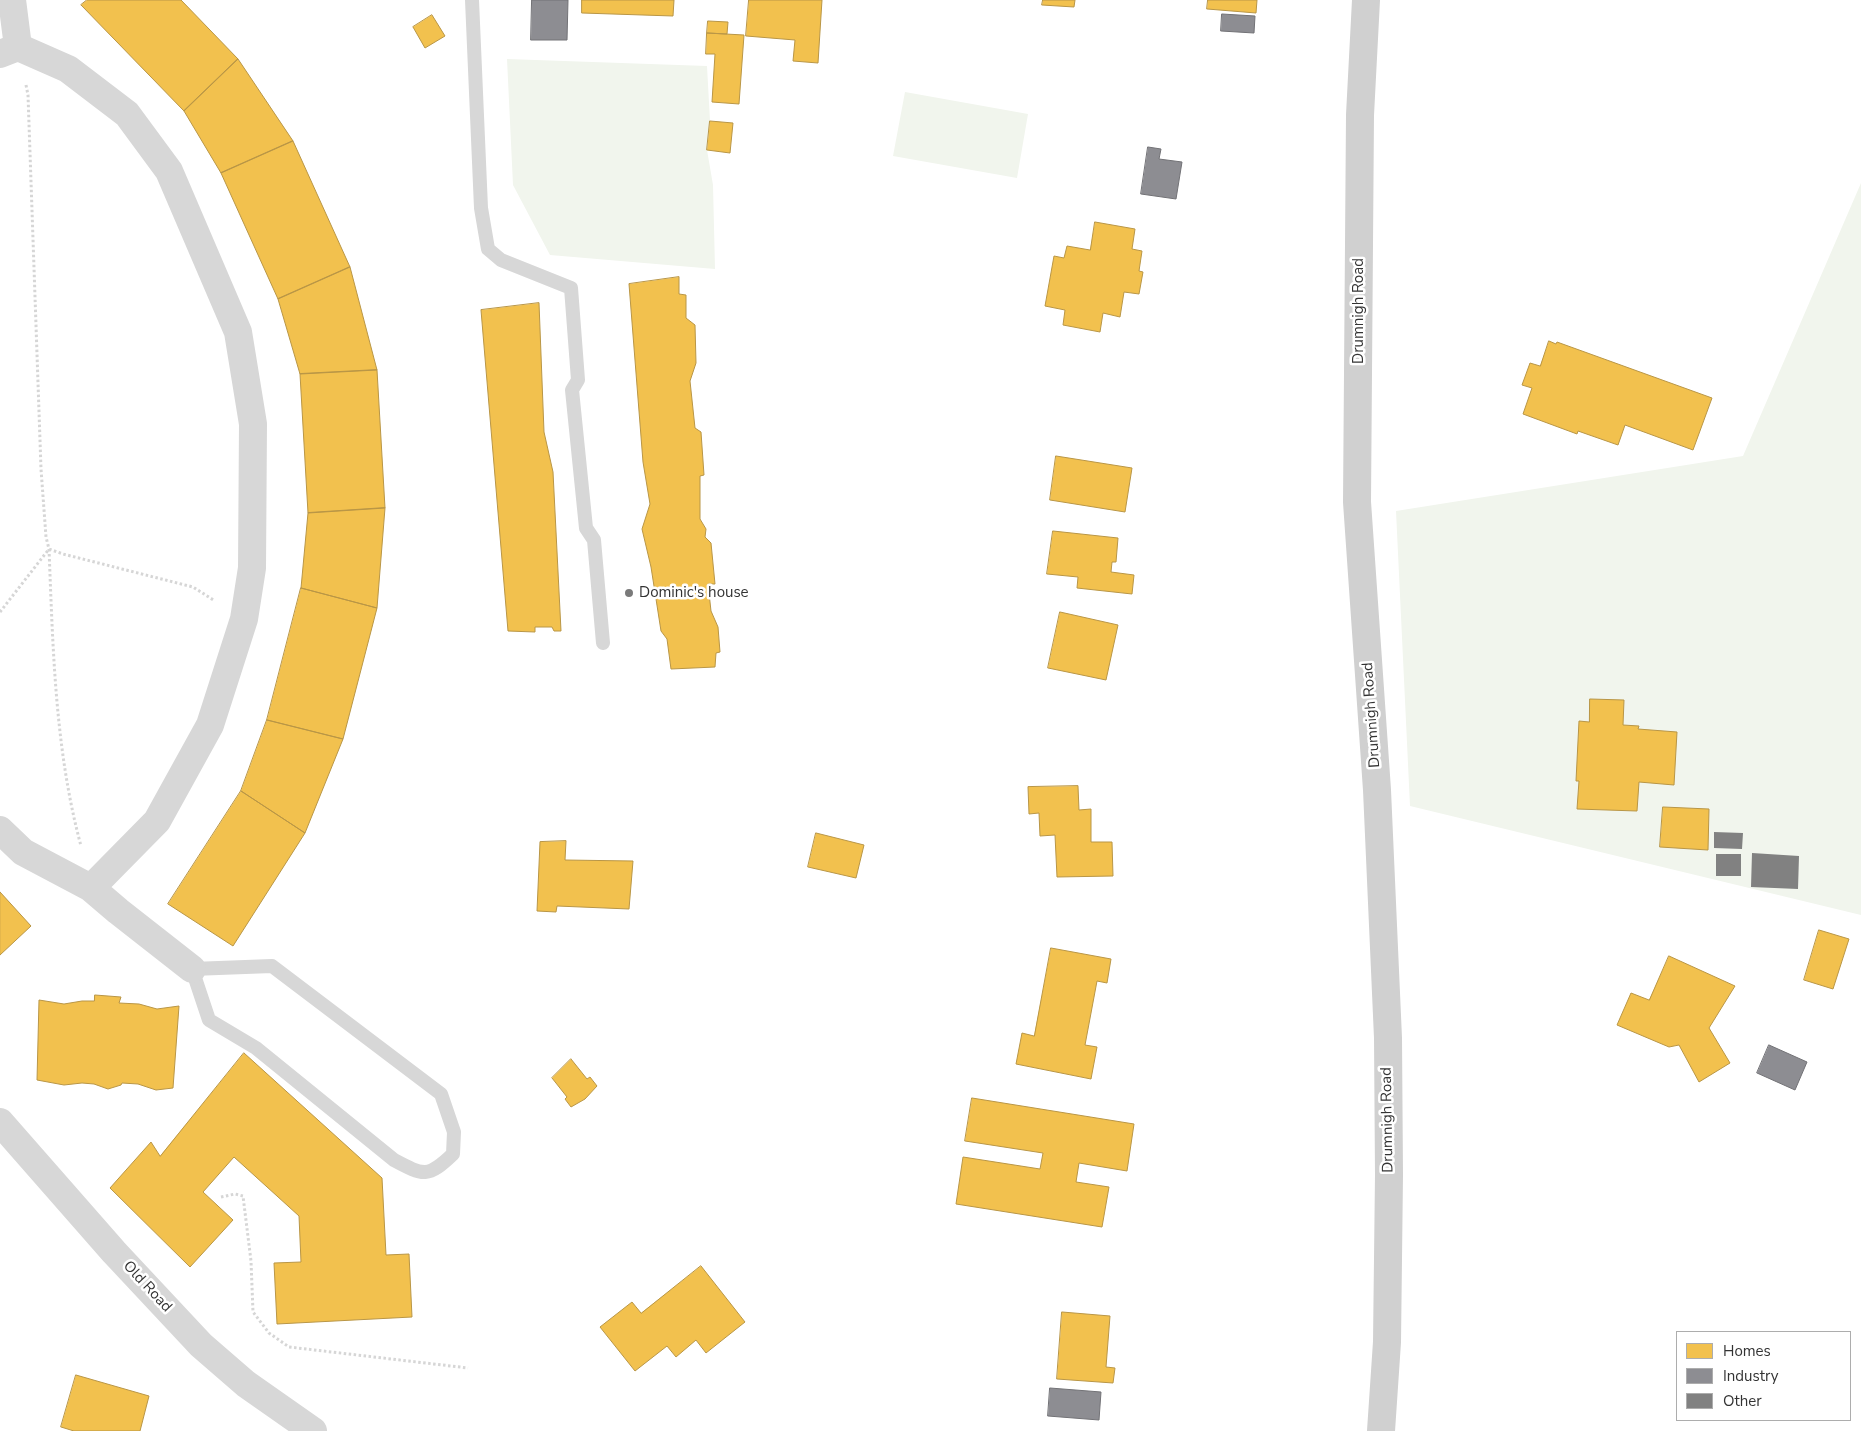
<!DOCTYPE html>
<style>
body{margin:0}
#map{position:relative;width:1861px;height:1431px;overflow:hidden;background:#fff;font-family:"Nunito Sans",sans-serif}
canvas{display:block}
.legend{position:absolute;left:1676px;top:1331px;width:175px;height:90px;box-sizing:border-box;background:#fff;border:1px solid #adadad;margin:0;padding:6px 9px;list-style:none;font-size:15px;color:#333}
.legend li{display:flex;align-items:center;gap:10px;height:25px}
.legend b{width:25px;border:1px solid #adadad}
</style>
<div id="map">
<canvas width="1861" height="1431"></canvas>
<ul class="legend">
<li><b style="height:14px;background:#f2c14e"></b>Homes</li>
<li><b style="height:14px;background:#8d8d92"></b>Industry</li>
<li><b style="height:14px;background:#818181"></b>Other</li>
</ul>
</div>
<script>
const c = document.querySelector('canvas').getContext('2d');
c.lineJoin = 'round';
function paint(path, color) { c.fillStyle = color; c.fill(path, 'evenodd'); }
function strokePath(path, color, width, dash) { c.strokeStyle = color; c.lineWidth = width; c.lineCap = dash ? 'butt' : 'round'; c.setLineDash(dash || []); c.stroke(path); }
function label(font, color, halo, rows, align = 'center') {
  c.font = font + ' "Nunito Sans",sans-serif'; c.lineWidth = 5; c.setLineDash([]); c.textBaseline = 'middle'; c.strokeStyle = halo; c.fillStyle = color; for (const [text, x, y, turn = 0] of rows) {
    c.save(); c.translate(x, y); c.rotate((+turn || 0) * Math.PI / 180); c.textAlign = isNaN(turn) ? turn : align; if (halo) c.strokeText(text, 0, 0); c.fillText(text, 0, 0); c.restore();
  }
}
const green = new Path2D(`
 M507,59l200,7 3,55 -3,29 6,35 2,84 -165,-14 -37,-70z
 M905,92l123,22 -11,64 -124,-22z
 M1861,183v732l-451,-109 -14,-295 347,-55z`);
const homes = new Path2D(`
 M87,0h94l57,59 -54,52 -103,-106z
 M582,0h92l-1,16 -91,-3z
 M749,0h73l-4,63 -25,-2 2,-21 -49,-4z
 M1043,0h32l-1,7 -32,-2z
 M1208,0h49l-1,13 -49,-4z
 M432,15l13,21 -20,12 -12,-21z
 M708,21l20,1 -1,12 -20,-1z
 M707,33l37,2 -5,69 -27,-2 3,-48h-9z
 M238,59l55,82 -72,32 -37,-62z
 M710,121l23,2 -3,30 -23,-3z
 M293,141l57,126 -72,32 -57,-126z
 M1095,222l40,7 -3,20 10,2 -3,20 4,1 -4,22 -15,-2 -4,25 -17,-4 -3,19 -37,-7 2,-15 -20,-4 9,-50 10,2 3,-12 23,4z
 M350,267l27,103 -77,4 -22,-75z
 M679,277v17l7,1v23l9,7 1,38 -6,18 5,47 6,4 3,43 -4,1v43l6,10 -1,8 6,6 4,41h-7l3,27 7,16 2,25 -4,1 -1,14 -44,2 -4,-30 -6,-8 -10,-64 -9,-38 8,-25 -7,-42 -14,-178z
 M539,303l5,129 9,40 8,159h-7l-2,-4h-17v5l-27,-1 -27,-321z
 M1549,341l7,3 1,-2 155,56 -19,52 -68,-25 -7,20 -40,-14 -1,3 -54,-20 9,-26 -10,-3 8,-22 10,3z
 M377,370l8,138 -77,5 -8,-139z
 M1056,456l76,12 -7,44 -75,-12z
 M385,508l-8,100 -76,-20 7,-75z
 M1053,531l65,7 -2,24h-4l-1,10 23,3 -2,19 -55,-6 1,-11 -31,-3z
 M301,588l76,20 -34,131 -76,-19z
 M1060,612l58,13 -12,55 -58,-12z
 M1590,699l34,1 -1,25 16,1 -1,3 39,3 -3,53 -35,-3 -2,29 -60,-2 2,-28h-3l3,-60 10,1z
 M267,720l76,19 -38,94 -64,-42z
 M1078,786l1,24 12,-1v33h21l1,34 -56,1 -2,-42 -15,1 -1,-23 -10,1 -1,-27z
 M241,791l64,42 -72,113 -65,-42z
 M1663,807l46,2 -1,41 -48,-3z
 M816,833l48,12 -8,33 -48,-11z
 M566,841l-1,19 68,1 -4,48 -72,-3 -1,6 -19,-1 3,-69z
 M0,892l31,34 -31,29z
 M1819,930l30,9 -16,50 -29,-9z
 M1051,948l60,11 -4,24 -10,-2 -12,64 12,2 -6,32 -75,-15 6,-31 12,3z
 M1669,956l66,30 -26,42 21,35 -31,19 -20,-37 -10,2 -52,-22 14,-32 18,7z
 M95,995l26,2 -2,6 20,1 18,5 22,-3 -6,82 -17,2 -18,-6 -16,-1 -1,2 -13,4 -14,-5 -12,-1 -18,2 -27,-5 2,-80 25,4 18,-3h12z
 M244,1053l138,125 4,77 23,-1 3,63 -135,7 -3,-61 27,-1 -2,-46 -65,-59 -31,35 30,28 -43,47 -80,-79 41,-46 9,14z
 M571,1059l16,20 3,-2 7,9 -12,13 -14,8 -6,-8 2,-2 -15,-19z
 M972,1098l162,26 -7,47 -48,-8 -3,19 33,5 -7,40 -146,-23 7,-47 77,12 3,-16 -78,-12z
 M701,1266l44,56 -39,31 -10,-13 -20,17 -9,-11 -32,25 -35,-44 32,-25 9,11z
 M1062,1312l48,4 -4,51 9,1 -2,15 -56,-4z
 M76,1375l73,21 -9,35h-66l-13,-4z`);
const industry = new Path2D(`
 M532,0h36l-1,40h-36z
 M1222,14l33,2 -1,17 -33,-2z
 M1148,147l13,2 -2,10 23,3 -6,37 -35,-5z
 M1769,1045l38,17 -12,28 -38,-17z
 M1050,1388l51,4 -2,28 -51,-4z`);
const building = new Path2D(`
 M1714,832l29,1 -1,16 -28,-1z
 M1752,853l47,3 -1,33 -47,-2z
 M1716,854h25v22h-25z`);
const path = new Path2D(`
 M26,85l2,10 13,374 5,68 3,12c4,100 6,201 32,297
 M0,612l49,-63 14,5 130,33 22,14
 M221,1197l14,-3 8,2 8,65 2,51 16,21 20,14 179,21`);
const lane = new Path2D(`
 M472,0l9,208 7,41 13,11 70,28 7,92 -6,10 14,138 8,12 9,103
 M272,966l169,128 13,38 -1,22c-25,24 -29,22 -59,6l-138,-112 -47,-28 -17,-51z`);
const street = new Path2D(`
 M12,0l6,47
 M0,54l18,-7 50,22 59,45 42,57 69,161 15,92 -1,144 -8,51 -34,106 -53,96 -66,67 -68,-36 -23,-22
 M91,888l27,23 74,58
 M0,1122l114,130 87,93 45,39 67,47`);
const secondary = new Path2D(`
 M1366,0l-6,115 -3,387 20,288 11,248 1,137 -2,167 -6,89`);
const markers = [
 [629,593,5,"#7a7a7a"]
];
const streetNames = [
 ["Drumnigh Road",1359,311,-90],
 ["Drumnigh Road",1372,715,-94],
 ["Drumnigh Road",1388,1120,-91],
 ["Old Road",147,1287,47]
];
const poiNames = [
 ["Dominic's house",639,593]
];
paint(green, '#f1f5ed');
paint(homes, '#f2c14e');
strokePath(homes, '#b99646', 1);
paint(industry, '#8d8d92');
strokePath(industry, '#727276', 1);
paint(building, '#818181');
strokePath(path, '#d6d6d6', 3, [2.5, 2.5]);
strokePath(lane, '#d7d7d7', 14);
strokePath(street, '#d7d7d7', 28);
strokePath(secondary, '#d0d0d0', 28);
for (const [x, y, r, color] of markers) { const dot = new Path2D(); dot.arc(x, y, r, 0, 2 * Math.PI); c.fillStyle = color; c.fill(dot); strokePath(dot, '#fff', 2); }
label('15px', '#333', '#fff', streetNames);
label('15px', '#333', '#fff', poiNames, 'left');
</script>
